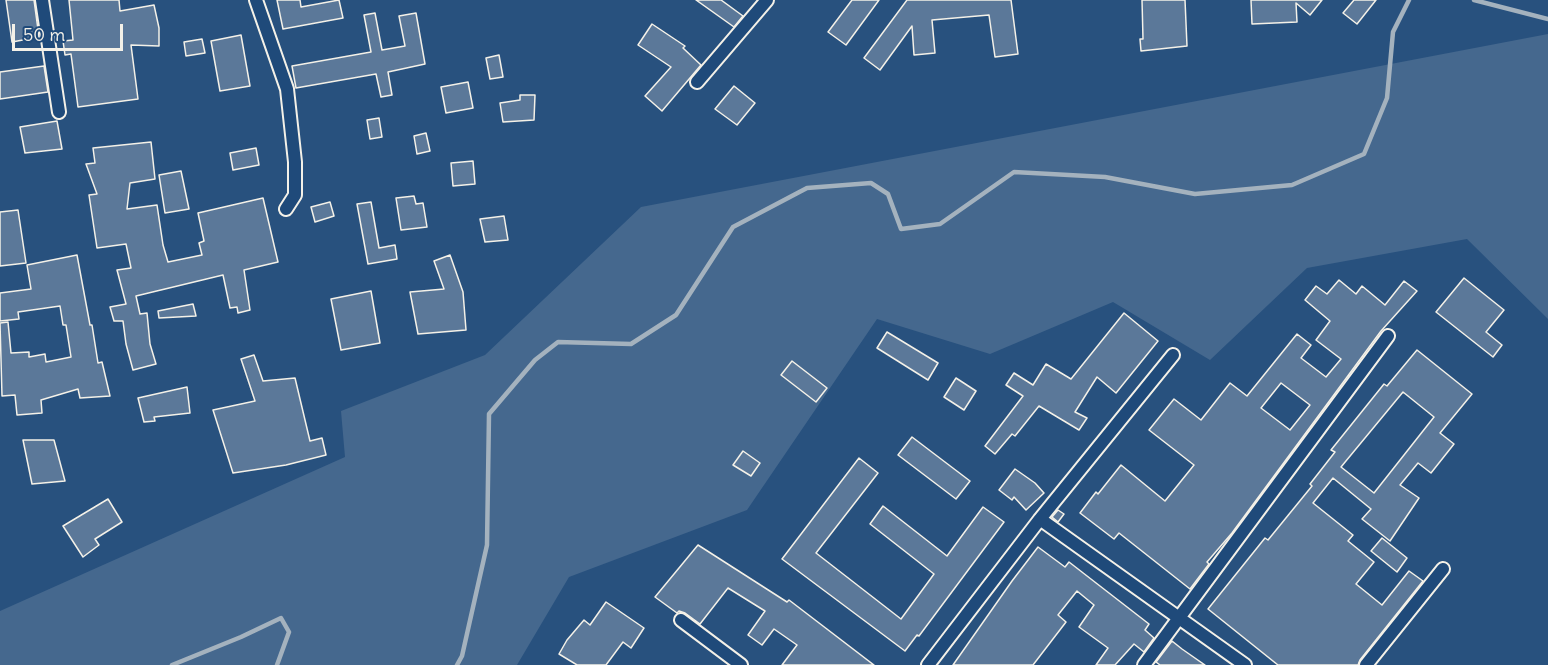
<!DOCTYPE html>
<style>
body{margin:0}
#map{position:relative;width:1548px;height:665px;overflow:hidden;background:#28517e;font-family:Delius,sans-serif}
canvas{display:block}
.scale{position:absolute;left:12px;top:24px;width:111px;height:27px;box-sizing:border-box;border:3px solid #f4f1e8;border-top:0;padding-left:8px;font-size:18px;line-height:21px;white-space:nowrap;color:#f4f1e8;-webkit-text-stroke:4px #1f4a7a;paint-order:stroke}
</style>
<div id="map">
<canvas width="1548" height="665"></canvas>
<div class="scale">50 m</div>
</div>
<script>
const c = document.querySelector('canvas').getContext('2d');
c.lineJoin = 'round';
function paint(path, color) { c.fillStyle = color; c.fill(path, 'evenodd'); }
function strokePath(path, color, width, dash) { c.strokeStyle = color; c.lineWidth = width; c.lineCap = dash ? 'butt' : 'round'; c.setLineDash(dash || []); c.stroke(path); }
const green = new Path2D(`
 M1548,34v285l-81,-80 -160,29 -97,92 -97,-58 -123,52 -113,-35 -130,191 -178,67 -52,88h-517v-54l345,-154 -4,-46 144,-56 156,-148z`);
const stream = new Path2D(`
 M1474,0l74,19
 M172,665l69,-28 40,-19 8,14 -12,33
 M457,665l5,-9 25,-111 2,-131 46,-54 23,-18 73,2 45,-29 57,-88 74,-39 64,-5 17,11 13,35 39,-5 74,-52 91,5 90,17 97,-9 72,-31 23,-56 6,-66 16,-32`);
const building = new Path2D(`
 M6,0h28l5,37 -27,5z
 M69,0h50l1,11 34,-6 5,23v18l-28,-1 7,54 -60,8 -7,-53 -6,1 -2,-14 10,-1z
 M277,0h23l1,7 38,-7 4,18 -60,11z
 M696,0h25l22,16 -9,11z
 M852,0h27l-33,45 -18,-13z
 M907,0h104l7,54 -23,3 -6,-42 -57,5 3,33 -21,2 -2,-29 -32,44 -16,-12z
 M1142,0h43l2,46 -46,5 -1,-12h3z
 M1251,0h71l-12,15 -14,-12 1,19 -45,2z
 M1354,0h22l-19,24 -14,-11z
 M375,13l7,37 23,-4 -6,-30 17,-3 9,51 -37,8 4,23 -11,2 -5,-23 -80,14 -4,-22 79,-14 -7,-37z
 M652,24l33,22 -2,2 18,17 -39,46 -17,-15 26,-29 -33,-22z
 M241,35l9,51 -30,5 -9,-50z
 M202,39l3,14 -19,3 -2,-14z
 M499,55l4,22 -13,2 -4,-21z
 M44,66l4,26 -48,7v-27z
 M468,82l5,26 -27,5 -5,-26z
 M734,86l21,17 -18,22 -22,-16z
 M520,95h15l-1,25 -31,2 -3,-19 20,-3z
 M379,118l3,19 -12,2 -3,-19z
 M57,121l5,28 -37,4 -5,-26z
 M426,133l4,18 -13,3 -3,-18z
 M151,142l4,37 -25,4 -3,26 30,-4 6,40 5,17 34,-7 -3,-12 5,-2 -6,-28 65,-15 15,64 -34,8 6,40 -12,3 -1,-6 -7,1 -7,-33 -87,21 4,18 7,-1 3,31 6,20 -23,6 -7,-26 -3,-23h-9l-4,-14 16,-3 -9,-34 14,-2 -5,-24 -29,4 -8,-53 8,-1 -11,-30 9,-1 -2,-15z
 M256,148l3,17 -26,5 -3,-17z
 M473,161l2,23 -22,2 -2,-23z
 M181,171l8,38 -24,4 -6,-38z
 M414,196l2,8 7,-1 4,24 -26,3 -5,-32z
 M330,202l4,14 -19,6 -4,-15z
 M371,202l8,46 16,-3 2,14 -29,5 -11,-60z
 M18,210l8,53 -26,3v-54z
 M504,216l4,24 -23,2 -5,-23z
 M77,255l13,70h2l6,38 4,-1 8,34 -30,2 -2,-9 -37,11 1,13 -25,2 -2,-20 -13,1 -2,-73 8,-1 3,31 18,-1v5l16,-3 1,8 25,-5 -5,-32h-3l-3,-19 -42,6 1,7 -19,2v-28l31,-4 -4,-24z
 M450,255l13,37 3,38 -48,4 -8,-42 34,-3 -10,-28z
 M1464,278l40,32 -18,22 16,13 -9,12 -57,-45z
 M1339,280l17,14 6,-8 23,19 19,-24 13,10 -36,40 -149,202 -25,29 2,2 -19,25 -71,-56 -5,6 -34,-26 16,-21 2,2 23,-29 44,36 29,-36 -45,-35 25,-31 27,21 29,-37 17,13 50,-62 14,11 -10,13 25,19 15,-18 -25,-19 14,-19 -25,-21 11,-14 11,8zM1281,383l29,22 -20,25 -29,-22z
 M371,291l9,52 -39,7 -10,-51z
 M193,304l3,12 -37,2 -1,-7z
 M1124,313l34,28 -42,52 -19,-16 -22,35 12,6 -8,12 -40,-24 -24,30 -3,-2 -17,20 -10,-8 38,-50 -17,-11 8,-12 19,12 13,-21 25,15z
 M887,332l51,31 -10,17 -51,-32z
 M1417,350l55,44 -32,39 14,11 -23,29 -13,-10 -18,22 19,13 -29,43 -28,-22 9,-10 -38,-31 -20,25 40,32 -5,6 26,21 -18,22 26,21 27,-34 14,10 -63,79 -2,5h-80l-70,-56 57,-71 3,2 44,-54 -2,-2 25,-32 -4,-2 53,-66 3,2zM1403,392l31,25 -60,76 -33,-26z
 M254,355l9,26 32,-3 15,63 12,-3 4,17 -40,10 -53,8 -20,-63 42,-9 -14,-42z
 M792,361l35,27 -11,14 -35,-27z
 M956,378l20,13 -12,19 -20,-13z
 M187,387l3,26 -36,4 1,4 -11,1 -6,-24z
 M912,437l58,44 -14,18 -58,-44z
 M23,440h31l11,41 -33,3z
 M743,451l17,12 -9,13 -18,-11z
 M859,458l19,15 -62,80 85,66 33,-45 -64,-50 13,-18 64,50 36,-49 21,15 -85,114 -2,-1 -12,16 -123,-92z
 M1015,469l20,14 9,10 -18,17 -12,-13 -2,3 -13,-10z
 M108,499l14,23 -27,17 4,6 -16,12 -20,-31z
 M1058,510l6,4 -6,8 -6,-5z
 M1382,538l25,20 -10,14 -26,-21z
 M698,545l89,57 2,-2 85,65h-92l15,-20 -23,-16 -12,16 -14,-10 17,-24 -37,-23 -28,36 -15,-11 -6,-2 -2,2 -22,-16z
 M1038,547l27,20 4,-5 80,62 -4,6 9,8 -10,14 -10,-8 -19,21h-19l12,-17 -29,-21 15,-22 -17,-14 -19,24 8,7 -33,43h-80l59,-84z
 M606,602l38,26 -13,20 -8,-6 -17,23h-29l-18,-11 8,-14 17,-20 6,5z
 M1172,641l10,8 23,16h-45l-4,-3z`);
const minor = new Path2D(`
 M42,0l17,112
 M256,0l31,89 8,73v33l-9,14
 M697,82l70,-82
 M1040,519l205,146
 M681,620l60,45
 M928,665l112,-146 133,-164
 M1144,665l244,-329
 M1366,665l77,-96`);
paint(green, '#45688e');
strokePath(stream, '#a4b2be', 4.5);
paint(building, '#5b7899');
strokePath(building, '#f4f1e8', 1.5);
strokePath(minor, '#f4f1e8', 16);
strokePath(minor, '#1f4a7a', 12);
</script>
